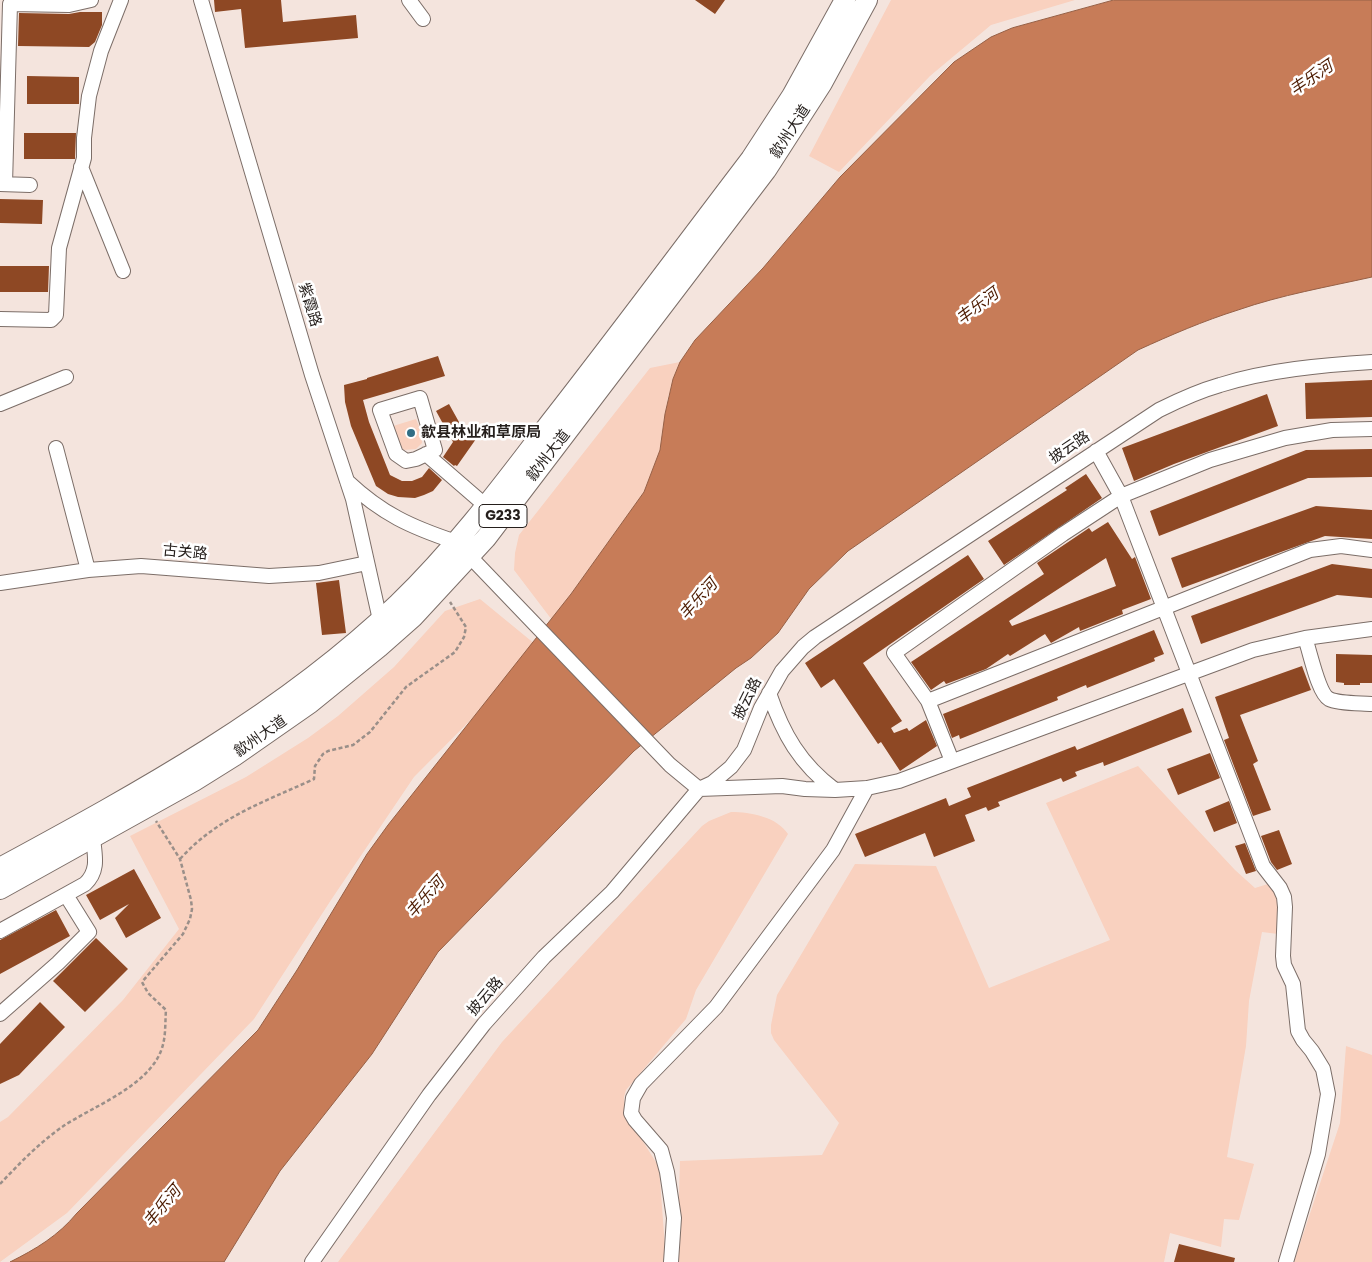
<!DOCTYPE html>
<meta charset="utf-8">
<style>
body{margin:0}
canvas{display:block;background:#f4e4dd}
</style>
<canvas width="1372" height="1262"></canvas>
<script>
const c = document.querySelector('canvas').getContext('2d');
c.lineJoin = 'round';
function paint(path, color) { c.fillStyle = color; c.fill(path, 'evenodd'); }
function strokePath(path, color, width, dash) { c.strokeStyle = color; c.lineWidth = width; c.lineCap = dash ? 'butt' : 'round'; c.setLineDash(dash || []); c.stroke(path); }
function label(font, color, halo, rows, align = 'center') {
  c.font = font + ' Poppins,"Noto Sans SC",sans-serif'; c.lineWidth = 5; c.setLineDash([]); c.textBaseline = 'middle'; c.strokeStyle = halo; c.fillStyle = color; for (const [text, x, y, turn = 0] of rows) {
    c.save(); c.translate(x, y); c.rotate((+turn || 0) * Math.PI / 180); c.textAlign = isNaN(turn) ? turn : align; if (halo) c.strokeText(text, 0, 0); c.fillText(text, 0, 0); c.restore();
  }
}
const green = new Path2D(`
 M891,0h184l-84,25 -61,51 -91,96 -30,-16z
 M680,362l-12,35 -8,53 -16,42 -92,128 -38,-50 1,-17 4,-18 131,-167z
 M416,419l5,12 1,12 -6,6 -12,1 -5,-5 -6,-19z
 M480,599l61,50 -127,128 -83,123 -77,119 -187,194 -67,49v-140l8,-5 115,-117 56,-71 -49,-93 116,-59 62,-39 30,-22 56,-49 51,-56z
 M1138,766l97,104 20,18 26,-8 -3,54 -16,-2 -13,69 -3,45 -19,111 27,7 -15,56 -15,-1 -3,28 -51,-14 -6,29h-487l3,-101 142,-6 17,-32 -65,-83 -3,-7v-8l6,-30 78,-131 81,2 53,122 121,-48 -64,-137z
 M731,812c20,0 46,5 57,22l-92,156 -10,29 -60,71 -2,7 1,16 34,54 6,80 -2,15h-325l164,-220 200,-216 7,-5z
 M1346,1046l26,9v207h-78l46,-139z`);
const water = new Path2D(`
 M1114,0h258v277c-45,10 -91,18 -134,33 -35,11 -67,25 -100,40l-290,201 -39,38 -31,44 -27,25 -15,10 -102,83 -196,201 -66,102 -92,117 -56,91h-214c26,-13 48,-26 67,-49l181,-183 39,-60 70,-116 21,-29 183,-231 73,-102 16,-42 5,-36 8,-35 7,-17 15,-22 68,-72 77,-91 114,-115 37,-25 21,-9z`);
const building = new Path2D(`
 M214,0h67l2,22 73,-7 2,23 -113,10 -4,-39 -26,3z
 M695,0h30l-10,14z
 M80,12h22v13l-7,17 -6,5 -71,-1 1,-33 50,1z
 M27,76l52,1v27h-52z
 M24,133h52l-1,26h-51z
 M0,199l43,1 -1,24 -42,-1z
 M0,266h49l-1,26h-48z
 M438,356l7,20 -82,24 6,22 21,53 12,6h10l10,-4 7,-9 13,12 -9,11 -9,4 -9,3 -17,-1 -10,-3 -12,-8 -25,-60 -6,-24 -1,-17 23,-6v-1z
 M1372,380v37l-66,2 -1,-36z
 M1267,394l11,32 -104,38 -40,17 -12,-33z
 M449,404l15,27 12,8 -19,27 -2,-1 -1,1 -11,-9 10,-15 -17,-31z
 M1372,449v28l-64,1 -149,58 -9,-25 156,-61z
 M1086,474l16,24 -98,67 -16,-24 79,-51 -2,-2z
 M1316,506l56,4v29l-47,-3 -143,52 -11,-30z
 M1108,522l24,37 3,-2 16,42 -29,11 1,4 -43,17 -1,-4 -28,16 -6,-9 -35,22 -2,-2 -22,15 -40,15 -2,-3 -13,9 -20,-28 133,-88 -7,-11 52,-35 3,4zM1106,558l10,28 -104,40 -3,-5z
 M968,555l16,24 -121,84 39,58 -11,7 3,5 13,-5 2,3 17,-11 11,26 -37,25 -19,-29 -3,2 -44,-65 -13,9 -16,-25z
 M1332,564l40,5v29l-35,-3 -136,49 -10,-28z
 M339,580l7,53 -24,2 -6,-52z
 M1154,630l10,24 -10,4 1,3 -68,27 -1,-3 -29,12 1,3 -98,39 -1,-4 -7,3 -9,-24z
 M1336,654l36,1v28h-12v2h-16v-2l-8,-1z
 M1302,666l9,24 -71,25 18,46 -5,3 18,46 -18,6 -29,-76 5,-2 -14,-41z
 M1183,708l9,24 -88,34 -1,-4 -28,10 2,4 -14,6 -2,-4 -63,24 2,4 -12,5 -2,-4 -21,8 10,26 -41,16 -9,-24 -60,24 -10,-23 91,-36 3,8 22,-9 -4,-9 108,-42 2,4z
 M1210,753l10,25 -42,17 -11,-26z
 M1229,801l8,22 -23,9 -9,-21z
 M1279,830l13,34 -15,6 -6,-8 -10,-26z
 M1245,843l11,28 -10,3 -11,-28z
 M134,869l27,49 -35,20 -11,-20 14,-14 -29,16 -14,-25z
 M56,910l14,26 -70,38v-34z
 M96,938l32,31 -43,43 -32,-31z
 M40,1002l25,25 -46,48 -19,9v-40z
 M1179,1244l56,14 -1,4h-60z`);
const path = new Path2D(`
 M180,859c38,-42 84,-57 134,-80l1,-13 8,-12 5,-3 25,-6 17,-13 36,-45 49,-35 9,-15 2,-10 -16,-25
 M0,1184c19,-20 39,-41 62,-57 31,-21 88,-41 100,-79 4,-12 3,-25 4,-38l-18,-17 -6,-11 41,-48 7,-15 2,-10 -1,-9 -11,-41 -24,-38`);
const minor = new Path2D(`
 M201,0l111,375 41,124 27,121
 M409,0l14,19
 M81,167l42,104
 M0,184l30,1
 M5,184l5,-180 59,1 22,-5
 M0,319l51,1 5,-5 3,-67 25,-90v-20l5,-42 12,-45 20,-51
 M420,398l15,52 -19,9 -10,2 -10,-7 -16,-44z
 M0,404l66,-27
 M56,448l32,122
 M1096,451l25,45 142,370 17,22 4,9 1,10 -2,49 1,9 9,19 5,47 5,9 9,11 11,18 5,25 -10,60 -32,108
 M426,454l60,52
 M347,481c35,33 64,46 109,61l214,223 29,24 83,-3 23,3 30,1 32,-2 32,-7 354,-131 52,-12 67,-9
 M0,583l88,-13 53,-4 128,10 50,-3 48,-10
 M1305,638c5,13 13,55 24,61 10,5 32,4 43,5
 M769,693c14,41 31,71 66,97
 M928,701l-34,-48 169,-119 58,-38 89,-36 75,-22 47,-8 40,-1
 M952,761l-24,-60 382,-151 31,-4 31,4
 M0,931l85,-47c14,-13 10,-28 8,-45
 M0,1014l58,-51 31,-31 -23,-37
 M312,1262l117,-167 55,-71 60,-67 68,-65 87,-103 13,-6 19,-16 13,-17 17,-42 21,-37 21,-24 12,-10 344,-227c20,-10 40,-19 61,-25 47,-15 103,-20 152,-23
 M671,1262l3,-44 -7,-46 -6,-22 -26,-30 -4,-7 2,-15 8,-14 75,-77 117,-157 34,-62`);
const highway = new Path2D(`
 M0,868c140,-76 282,-153 398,-264 57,-55 104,-118 152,-181 68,-87 134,-176 201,-264l41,-63 53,-96
 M0,889l194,-108 40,-25 76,-53 69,-56 34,-30 73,-79 280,-368 56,-87 45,-83`);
const markers = [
 [411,433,5,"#316e85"]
];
const shields = [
 [503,516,48]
];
const shieldNames = [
 ["G233",503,516]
];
const streetNames = [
 ["歙州大道",791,132,-57],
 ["紫霞路",309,305,73],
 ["披云路",1070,448,-34],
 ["歙州大道",549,456,-52],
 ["古关路",185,553,5],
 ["披云路",748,699,-64],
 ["歙州大道",261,737,-35],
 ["披云路",486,997,-49]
];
const poiNames = [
 ["歙县林业和草原局",421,433]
];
const waterNames = [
 ["丰乐河",1312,79,-34],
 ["丰乐河",978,307,-37],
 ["丰乐河",699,600,-48],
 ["丰乐河",426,898,-48],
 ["丰乐河",163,1207,-50]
];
paint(green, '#f9d1bf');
paint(water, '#c77c58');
strokePath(water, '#966046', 1);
paint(building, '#8e4824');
strokePath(minor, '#7c6e68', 16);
strokePath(highway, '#7c6e68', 22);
strokePath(path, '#9a8f89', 2.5, [4, 2.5]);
strokePath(minor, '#fff', 14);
strokePath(highway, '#fff', 20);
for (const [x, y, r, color] of markers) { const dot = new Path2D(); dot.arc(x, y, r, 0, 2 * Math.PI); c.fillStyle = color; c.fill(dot); strokePath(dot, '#fff', 2); }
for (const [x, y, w] of shields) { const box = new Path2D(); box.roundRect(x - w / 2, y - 11.5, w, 23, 4); c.fillStyle = '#fff'; c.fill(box); strokePath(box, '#251f1c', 1); }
label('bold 14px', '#251f1c', null, shieldNames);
label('15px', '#251f1c', '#fff', streetNames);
label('bold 15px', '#251f1c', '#fff', poiNames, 'left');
label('italic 16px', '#4c1b01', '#fff', waterNames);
</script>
